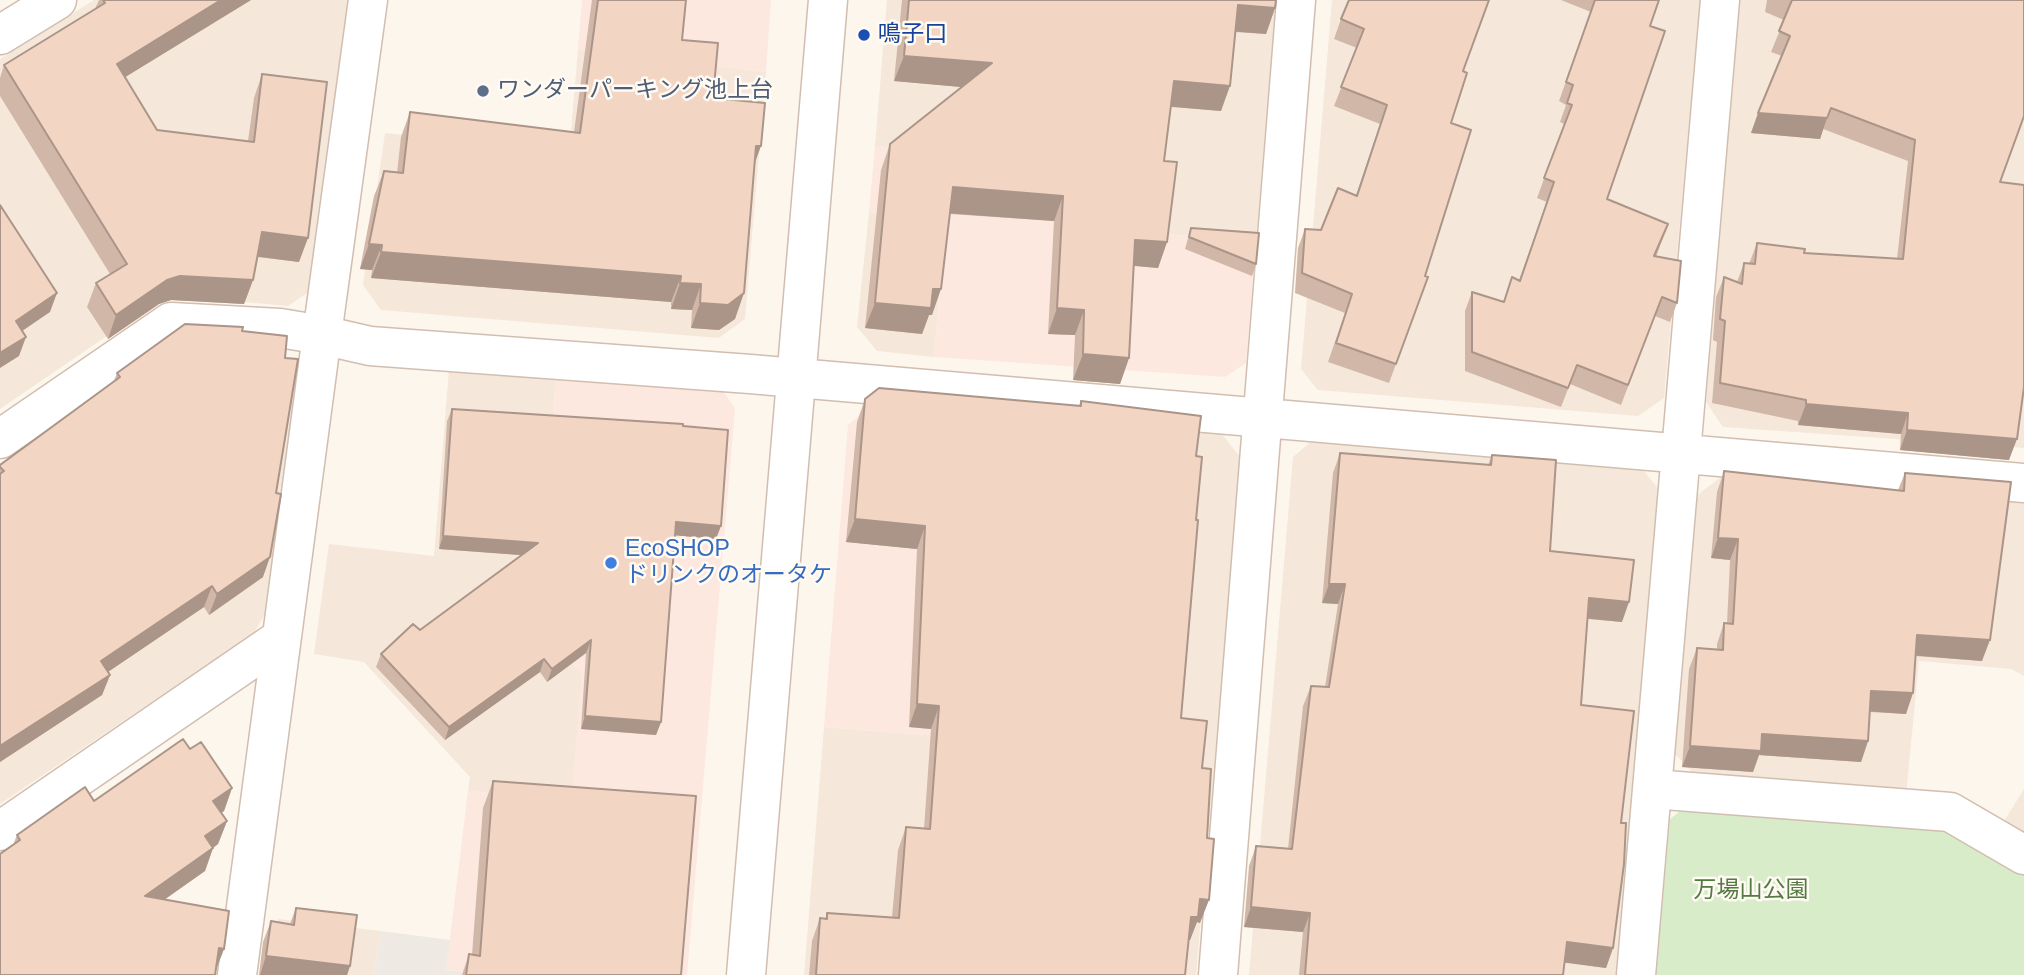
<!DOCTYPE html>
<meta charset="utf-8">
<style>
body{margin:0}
canvas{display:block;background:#fdf6ec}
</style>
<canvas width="2024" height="975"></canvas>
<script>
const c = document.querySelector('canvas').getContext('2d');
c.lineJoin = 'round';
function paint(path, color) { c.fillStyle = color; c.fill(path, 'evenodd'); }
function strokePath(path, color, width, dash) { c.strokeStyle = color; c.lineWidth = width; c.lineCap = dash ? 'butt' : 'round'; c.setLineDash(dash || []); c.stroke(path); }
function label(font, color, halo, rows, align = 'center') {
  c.font = font + ' Arial,"Noto Sans JP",sans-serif'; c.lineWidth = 5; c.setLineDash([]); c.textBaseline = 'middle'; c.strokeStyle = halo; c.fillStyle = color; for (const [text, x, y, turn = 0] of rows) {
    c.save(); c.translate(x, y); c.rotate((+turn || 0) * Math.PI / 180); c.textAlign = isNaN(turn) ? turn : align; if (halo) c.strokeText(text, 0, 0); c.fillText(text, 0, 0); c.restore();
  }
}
const residential = new Path2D(`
 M94,0h256l-40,291 -22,15 -121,-11 -167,114v-350z
 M887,0h389l-20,241 -197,-15 -184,-80z
 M1332,0h368l-36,398 -26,18 -320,-26 -17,-21z
 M1739,0h285v448l-301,-21 -17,-25z
 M578,49l188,23 -21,247 -26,19 -338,-28 -18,-25 22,-152 184,20z
 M869,212l77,5 -12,140 -57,-6 -20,-24z
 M279,349l18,23 -32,242 -11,19 -254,171v-339z
 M449,369l107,8 -13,169 42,130 -14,124 -103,-9 2,-14 -106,-115 -50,-8 15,-110 105,12z
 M1042,419l179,14 20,25 -45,517h-392l20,-248 193,15z
 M1312,441l329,26 19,24 -42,484h-369l44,-518z
 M1725,474l299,25v177l-13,-7 -92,-8 -13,135 -207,-17 -24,-25 21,-258z
 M2024,789v50l-23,-13z
 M278,919l103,12 -7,44h-104z`);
const commercial = new Path2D(`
 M582,0h189l-5,72 -188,-23z
 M875,146l189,12 -5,68 197,15 -10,122 -21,14 -291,-20 12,-140 -77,-5z
 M556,377l168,15 11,17 -48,566h-190l-51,-5 22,-179 103,9 11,-124 -73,-97 34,-33z
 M871,406l146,336 -193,-15 24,-302z`);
const industrial = new Path2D(`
 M381,931l69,9 -4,30 51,5h-123z`);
const green = new Path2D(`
 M1692,802l251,20 81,47v106h-368l14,-156z`);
const minor = new Path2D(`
 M0,35l57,-35
 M0,439l171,-117 109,6 42,7 46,-335
 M1652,789l298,23 74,43
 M0,831l280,-192
 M237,975l85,-640 48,11 380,28 1274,109
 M1218,975l78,-975
 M1636,975l84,-975`);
const tertiary = new Path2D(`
 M746,975l82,-975`);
const wall = new Path2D(`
 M99,0h152l-126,77 32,53 91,11 6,-43 8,-24 37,188 -42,-5 -4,23 -9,24 -73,-4 -12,4 -51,35 -21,-32 9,-24 14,-9 -110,-178v-18l4,-13 91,-56z
 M592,0h94l-4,40 31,58 42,65 -20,156 -16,11 -28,-2 1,-18 -21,-1v-7l-300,-24 1,-8 -12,-1 14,-73 10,-25 13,2 4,-36 9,-25 164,20z
 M902,0h374l-1,8 -9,26 -31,-2 -14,79 -50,-4 -7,54 3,81 -9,26 -24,-2 -5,92 -9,26 -47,-4 2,-45 -27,-1 6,-113 -104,-7 -18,101h-3l-7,19 -57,-6 16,-158 9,-26 72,-57 -68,-6z
 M1561,0h98l-9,26 -43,173 61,25 -12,33 21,46 -7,19 -15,-6 -34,89 -51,-21 -9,23 -96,-36v-60l7,-19 31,10 16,-22 28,-78 -10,-4 27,-74 -4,-2 6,-17 -7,-4 32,-89z
 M1767,0h257l-24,182 9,278 -109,-10 1,-16 -103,-9v-4l-86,-18 5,-61 -4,-2 3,-43 8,-20 13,5 7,-19 5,1 8,-21 47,10 93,6 11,-98 -85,-32 -3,10 -69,-6 31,-77 -11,-4 13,-32 -19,-8z
 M1341,19l122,52 -12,52 -26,153 3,1 -39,106 -61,-21 17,-49 -50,-20 3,-45 7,-19 16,1 35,-35 24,-71 -46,-18 23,-58 -23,-9z
 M1191,228l65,36 -4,12 -67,-27z
 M242,331l21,246 -54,38 -5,-8 -96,65 2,3 -8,20 -102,67v-297l114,-84 3,-8z
 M865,399l214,6 2,-4 115,55v64l-15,198 21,50 -2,155 -3,-1 -7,18h-1l-4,35h-376l3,-34 8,-23 5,1 2,-6 65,4 6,-67 8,-23 18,2 7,-100 -22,-2 8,-178 -71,-7 11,-120z
 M452,409l231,17 33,113 -41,-4 -14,187 -5,13 -75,-6 5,-76 -39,29 -7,-10 -95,68 -69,-73 5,-13 39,-24 102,-75 -83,-6 8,-128z
 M1340,453l148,12 4,-10 58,96 72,71 -34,-3 -7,86 40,118 -8,125 -7,20 -41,-6 -2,13h-264l4,-43 -59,-5 5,-61 7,-20 32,3 15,-143 8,-20 14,1 13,-83 -16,-1 11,-130z
 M1724,471l174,19 7,-17 77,188 -67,-5 -9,58 -36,-2 -2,29 -7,21 -102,-7 -6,17 -71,-5 7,-98 8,-21 20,2v-6l7,-21 3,1 3,-64 -19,-2 6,-66z
 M190,749l42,39 -8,23 -3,2 6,8 -9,23 -5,4 -8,23 -40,28 59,50 -9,23 -202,-127 4,-10 77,-34z
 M493,781l188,194h-219l7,-21 3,1 11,-147z
 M296,908l54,58 -3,9h-88l4,-33 8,-21 19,3z`);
const shadedWall = new Path2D(`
 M221,0h30l-142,87 8,-23z
 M1238,5l37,3 -9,26 -38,-3z
 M904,56l88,7 -9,26 -89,-8z
 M1174,81l56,5 -9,25 -57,-5z
 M1758,113l69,5 -7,21 -69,-6z
 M756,146h5l-9,25z
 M953,187l110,9 -9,25 -110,-8z
 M262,232l46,6 -9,24 -46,-6z
 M1135,240l32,2 -9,26 -32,-3z
 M369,244l13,1 -10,25 -12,-1z
 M381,252l300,24 -10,26 -300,-24z
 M180,276l73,4 -9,24 -73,-4 -12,4 -51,35 8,-24 51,-35z
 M680,283l21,1 -9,26 -21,-1z
 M933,289h8l-9,26h-3l-7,19 -57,-6 10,-25z
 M57,293l-7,19 -41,28 7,-19z
 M744,293l-9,26 -16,11 -28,-2 9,-25z
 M1057,308l27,2 -9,25 -27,-1z
 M26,337l-7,19 -19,12v-15z
 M1083,354l46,4 -9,26 -47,-4z
 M1806,404l102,9 -7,21 -103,-9z
 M1907,430l110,9 -8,21 -109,-10z
 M855,519l70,7 -8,23 -71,-7z
 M676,522l45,4 -5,13 -45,-4z
 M443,536l95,7 -5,13 -94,-7z
 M1718,538l20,1 -8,21 -19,-2z
 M270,557l-7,20 -54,38 8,-21z
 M1329,584h16l-7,20 -16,-1z
 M212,586l-8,21 -111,75 8,-21z
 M1589,598l40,4 -7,20 -40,-4z
 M1917,635l73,5 -8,21 -73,-6z
 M591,640l-5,13 -39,29 5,-13z
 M544,659l-4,13 -95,68 4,-13z
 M110,675l-8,20 -102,67v-16z
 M1871,691l42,2 -7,21 -42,-3z
 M917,704l22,2 -8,23 -22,-2z
 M585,716l76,6 -5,13 -75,-6z
 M1762,734l106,7 -7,21 -102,-7 -6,17 -71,-5 8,-21z
 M232,788l-8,23 -19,13 8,-23z
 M227,821l-9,23 -5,4 -8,23 -68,48 8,-23 60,-60z
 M1200,899l9,1 -9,23 -3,-1 -7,18h-7l8,-23z
 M1251,907l59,6 -7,19 -59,-5z
 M1567,942l46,6 -7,20 -46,-6z
 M219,948l5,1 -9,23z
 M266,956l84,10 -3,9h-87z`);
const building = new Path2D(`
 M103,0h118l-104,64 40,66 97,12 8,-68 65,8 -19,156 -46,-6 -9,48 -73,-4 -13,4 -51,35 -20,-32 31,-19 -123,-199 101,-62z
 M598,0h88l-4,40 36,3 -5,55 52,5 -4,43h-5l-12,147 -16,12 -28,-2 1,-19 -21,-1 1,-7 -300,-24 1,-7 -13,-1 15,-73 19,2 7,-61 170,21z
 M909,0h367l-1,8 -37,-3 -8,81 -56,-5 -10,80 13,1 -10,80 -32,-2 -6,118 -46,-4 1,-44 -27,-2 6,-112 -110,-9 -12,102h-8l-2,19 -56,-5 15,-159 102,-81 -88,-7z
 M1349,0h140l-26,71 4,2 -16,50 20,7 -46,146 3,1 -32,87 -60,-21 16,-49 -50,-21 3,-44 16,1 17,-42 19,8 30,-91 -46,-18 23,-58 -23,-10z
 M1595,0h64l-9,26 15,5 -58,168 61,25 -14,32 27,5 -4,42 -15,-6 -34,88 -51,-20 -9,23 -96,-36v-60l32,10 8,-25 8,4 34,-99 -10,-4 28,-73 -5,-2 6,-18 -7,-3z
 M1792,0h232v116l-24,66 24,3v202l-7,52 -110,-9 1,-17 -102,-9v-4l-86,-17 5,-62 -5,-2 4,-42 18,7 2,-21 11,1 2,-21 48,6 -1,4 99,6 12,-119 -84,-32 -4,10 -69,-5 32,-77 -11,-5z
 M0,205l57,88 -41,28 10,16 -26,16z
 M1191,228l68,5 -3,31 -67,-27z
 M185,324l58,3 -1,4 45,5 -2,22 13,1 -22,134 5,1 -11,63 -53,37 -5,-8 -111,75 9,14 -110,71v-272l4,-3 -4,-4v-2l120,-88 -3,-4z
 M879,388l202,18v-5l120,15 -5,40 6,1 -6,63h2l-17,198 26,3 -5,47 9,1 -4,69 7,1 -5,61 -9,-1 -2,18h-7l-6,58h-369l4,-57 7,1v-6l72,5 7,-91 24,2 9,-123 -22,-2 8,-178 -70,-7 10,-120z
 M452,409l231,15v2l45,4 -7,96 -45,-4 -15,200 -76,-6 6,-76 -39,29 -8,-10 -95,68 -68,-73 32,-30 7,6 118,-87 -95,-7z
 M1340,453l151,12 1,-10 64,5 -6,91 84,9 -5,42 -40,-4 -8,107 53,6 -13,112h5l-2,41 -11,84 -46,-6 -4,33h-258l5,-62 -59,-6 5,-61 36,3 19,-163 18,1 16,-103h-16z
 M1724,471l180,20 1,-18 106,9 -21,158 -73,-5 -4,58 -42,-2 -3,50 -106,-7 -1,17 -71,-5 7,-98 26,2 1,-27 9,1 5,-85 -20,-1z
 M183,739l7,10 11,-7 31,46 -19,13 14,20 -22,15 8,12 -68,48 84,15 -5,38 -5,-1 -4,27h-215v-121l20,-14 -3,-5 68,-48 9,14z
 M493,781l203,15 -15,179h-215l3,-21 11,2z
 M296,908l61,7 -7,51 -84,-10 5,-35 23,4z`);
const markers = [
 [864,35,7,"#1a4fb4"],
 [483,91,7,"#5c6f8a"],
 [611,563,7,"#3f7fe0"]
];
const transitNames = [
 ["鳴子口",878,35]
];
const serviceNames = [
 ["ワンダーパーキング池上台",497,91]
];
const shopNames = [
 ["EcoSHOP",625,550],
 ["ドリンクのオータケ",625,576]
];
const parkNames = [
 ["万場山公園",1751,891]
];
paint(residential, '#f5e8da');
paint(commercial, '#fde8e0');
paint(industrial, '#efe9e4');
paint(green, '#d8ecc9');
strokePath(minor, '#d1beb0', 41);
strokePath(tertiary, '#d1beb0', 41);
strokePath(minor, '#fff', 38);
strokePath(tertiary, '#fff', 38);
paint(wall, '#d1b7a8');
paint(shadedWall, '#aa9588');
paint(building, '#f3d5c3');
strokePath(building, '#aa9588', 2);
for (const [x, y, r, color] of markers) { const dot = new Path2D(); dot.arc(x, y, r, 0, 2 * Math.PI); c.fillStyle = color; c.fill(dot); strokePath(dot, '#fffaf3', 2.5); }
label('23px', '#164399', '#fffaf3', transitNames, 'left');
label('23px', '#4e5e75', '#fffaf3', serviceNames, 'left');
label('23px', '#366cbe', '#fffaf3', shopNames, 'left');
label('23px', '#537a41', '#fffaf3', parkNames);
</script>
